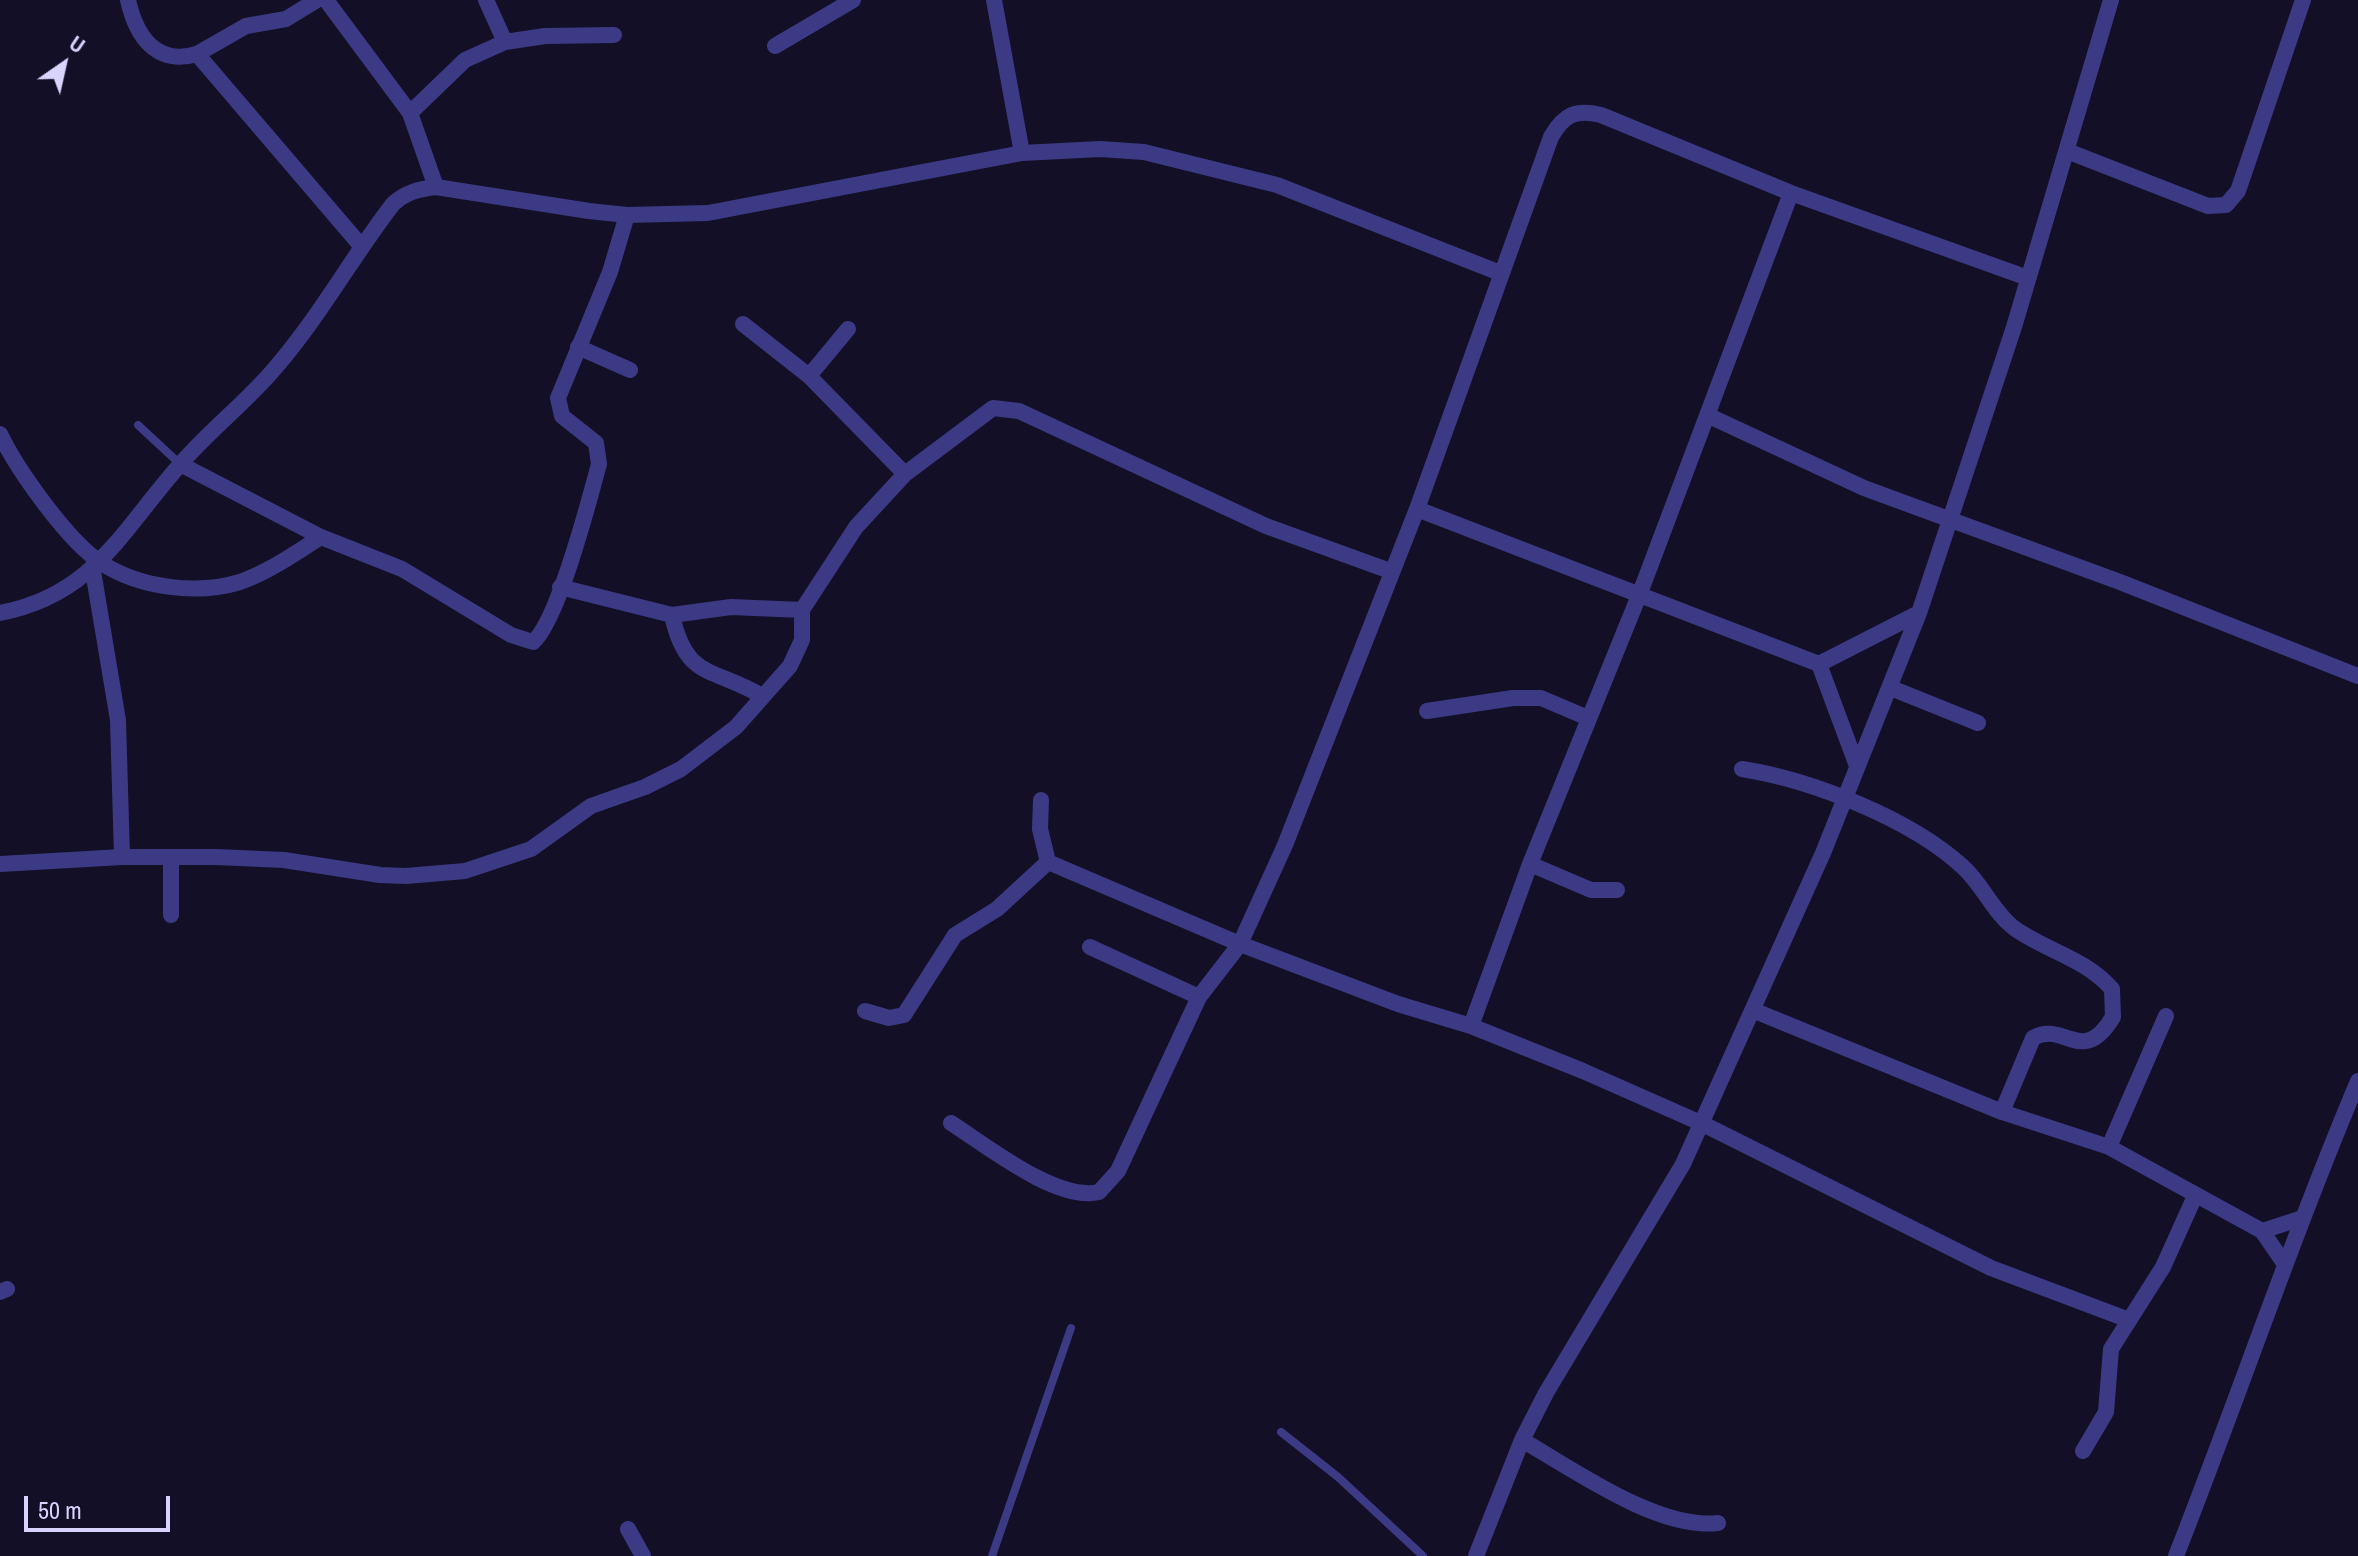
<!DOCTYPE html>
<style>
body{margin:0}
#map{position:relative;width:2358px;height:1556px;overflow:hidden;background:#130f26;font-family:"Archivo Narrow",sans-serif}
canvas{display:block}
.north{position:absolute;left:24px;top:24px;width:80px;height:80px;-webkit-text-stroke:6px #130f26;paint-order:stroke;rotate:34deg;font-size:22px;font-weight:700;line-height:32px;text-align:center;color:#d9d4ff}
.north::after{content:'';display:block;margin:auto;width:28px;height:36px;background:#d9d4ff;clip-path:polygon(50% 0,100% 100%,50% 72%,0 100%)}
.scale{position:absolute;left:24px;top:1496px;width:146px;height:36px;box-sizing:border-box;border:4px solid #d9d4ff;border-top:0;padding-left:10px;font-size:24px;line-height:28px;white-space:nowrap;color:#d9d4ff;-webkit-text-stroke:6px #130f26;paint-order:stroke}
</style>
<div id="map">
<canvas width="2358" height="1556"></canvas>
<div class="north">U</div>
<div class="scale">50 m</div>
</div>
<script>
const c = document.querySelector('canvas').getContext('2d');
c.lineJoin = 'round';
function strokePath(path, color, width, dash) { c.strokeStyle = color; c.lineWidth = width; c.lineCap = dash ? 'butt' : 'round'; c.setLineDash(dash || []); c.stroke(path); }
const service = new Path2D(`
 M138,425l42,39
 M1281,1432l57,45 85,79
 M992,1556l79,-228`);
const minor = new Path2D(`
 M128,0c8,36 28,66 69,54l165,193
 M326,0l84,113 26,74
 M994,0l28,153
 M505,42l40,-6 69,-1
 M775,46l78,-46
 M197,54l49,-28 40,-7 31,-19
 M410,113l55,-53 40,-18 -19,-42
 M2067,151l141,55 18,-1 12,-14 65,-191
 M743,324l66,52 96,98
 M578,347l52,23
 M809,376l39,-47
 M1707,415l157,73 256,94 238,94
 M0,434c18,37 69,109 103,130 38,24 94,31 137,18 29,-10 55,-29 81,-45
 M180,464l141,73 81,32 109,66 22,7c25,-21 56,-141 66,-178l-3,-21 -34,-27 -4,-18 52,-126 17,-57
 M1417,509l402,155 38,102
 M93,571l25,149 4,137
 M560,587l112,28 59,-8 71,3
 M0,613c93,-18 121,-81 178,-146 30,-36 68,-64 98,-100 44,-51 76,-110 117,-163 13,-12 26,-15 43,-17l153,24 38,4 81,-2 314,-60 78,-4 44,3 133,33 223,88
 M672,615c14,65 41,52 90,81
 M1819,664l100,-51
 M1891,688l87,35
 M1427,711l86,-13h28l47,20
 M1742,769c70,11 169,50 221,98 20,18 30,45 51,61 32,23 71,30 98,61l1,28c-31,51 -49,3 -80,21l-31,74
 M1041,800l-1,29 8,33
 M171,858v57
 M0,864l122,-7h94l68,3 96,15 26,1 59,-5 66,-22 60,-43 54,-19 36,-18 55,-42 54,-61 12,-26v-30l54,-83 49,-53 88,-66 26,3 247,115 124,45
 M1530,864l61,26h26
 M1090,947l109,50
 M865,1011l24,7 15,-3 51,-80 42,-26 51,-47 192,82 158,60 73,22 112,45 120,53 288,144 138,52
 M1755,1011l247,101 107,35 153,84 40,-13
 M1471,1026l59,-162 110,-271 151,-400
 M951,1123c36,23 106,79 148,69l19,-21 81,-174 41,-53 45,-99 132,-336 134,-372c13,-23 25,-28 50,-22l190,78 237,85
 M2109,1147l57,-131
 M2262,1231l22,32
 M0,1292l7,-3
 M1522,1440c52,30 136,90 196,83
 M2083,1451l23,-39 5,-63 52,-82 32,-71
 M628,1529l15,27
 M1476,1556l46,-116 24,-47 137,-229 140,-311 96,-240 95,-286 97,-327
 M2176,1556c62,-158 116,-318 182,-475`);
strokePath(service, '#3d3a85', 8);
strokePath(minor, '#3d3a85', 16);
</script>
